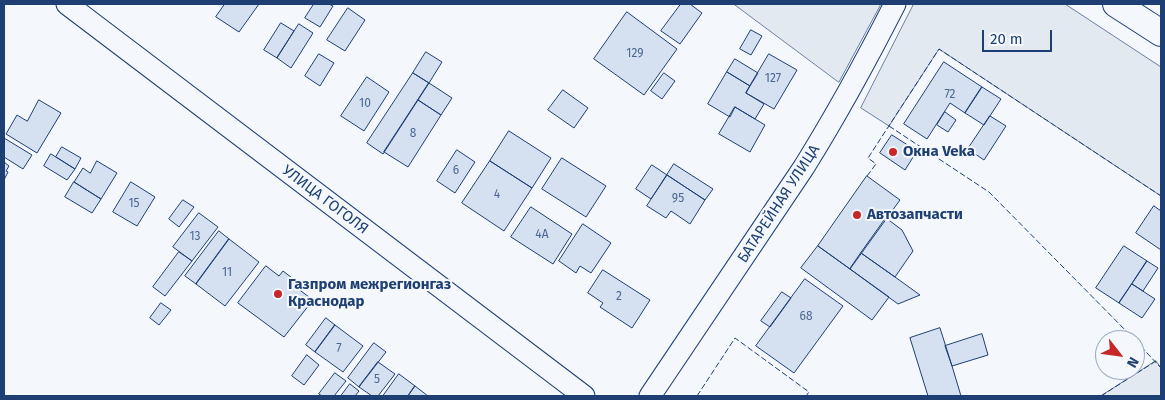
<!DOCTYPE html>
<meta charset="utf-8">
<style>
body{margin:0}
#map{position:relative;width:1165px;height:400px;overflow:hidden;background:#f4f7fb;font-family:"Fira Sans",sans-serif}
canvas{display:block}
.frame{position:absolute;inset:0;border:5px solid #1d3f73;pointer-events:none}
.north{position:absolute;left:1095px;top:330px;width:50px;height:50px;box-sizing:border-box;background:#f4f7fb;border:1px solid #9eadc5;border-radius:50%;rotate:120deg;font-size:14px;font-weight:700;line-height:20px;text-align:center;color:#1d3f73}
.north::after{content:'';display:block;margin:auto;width:18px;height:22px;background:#c62828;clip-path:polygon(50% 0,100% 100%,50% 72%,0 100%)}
.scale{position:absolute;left:982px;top:30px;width:70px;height:22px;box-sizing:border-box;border:2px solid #1d3f73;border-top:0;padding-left:6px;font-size:15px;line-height:18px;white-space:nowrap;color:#1d3f73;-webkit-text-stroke:4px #f4f7fb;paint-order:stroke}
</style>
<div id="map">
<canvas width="1165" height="400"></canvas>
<div class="frame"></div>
<div class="north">N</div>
<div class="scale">20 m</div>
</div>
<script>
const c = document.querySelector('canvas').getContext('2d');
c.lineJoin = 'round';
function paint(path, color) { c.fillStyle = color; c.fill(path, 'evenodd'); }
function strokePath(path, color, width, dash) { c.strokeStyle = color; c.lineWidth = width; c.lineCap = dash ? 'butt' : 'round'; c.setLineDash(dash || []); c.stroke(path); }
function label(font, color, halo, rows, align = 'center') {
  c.font = font + ' "Fira Sans",sans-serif'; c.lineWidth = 4; c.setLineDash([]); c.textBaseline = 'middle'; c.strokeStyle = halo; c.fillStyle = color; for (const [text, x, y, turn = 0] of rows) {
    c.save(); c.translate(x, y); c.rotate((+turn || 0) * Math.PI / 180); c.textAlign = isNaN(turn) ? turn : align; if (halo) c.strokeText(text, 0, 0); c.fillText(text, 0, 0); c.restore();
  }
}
const green = new Path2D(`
 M734,4h147l-42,78z
 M914,4h151l96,63v129l-222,-147 -50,77 -28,-18z
 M1156,361l5,7v28h-60z`);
const building = new Path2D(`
 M225,4h34l-20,28 -23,-15z
 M314,4h15l4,2 -13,21 -15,-9z
 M681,4h9l12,9 -22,31 -19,-13z
 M348,8l17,12 -20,31 -18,-11z
 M627,12l50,37 -33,46 -50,-36z
 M281,23l13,8 -17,27 -13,-8z
 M299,24l14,9 -22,35 -14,-10z
 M751,30l11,6 -11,19 -11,-6z
 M426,52l16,10 -13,21 -16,-10z
 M319,54l15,9 -14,23 -15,-10z
 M769,54l28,16 -23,39 -28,-16z
 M735,59l23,14 -8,13 -23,-14z
 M944,62l38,25 -17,26 -15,-10 -23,36 -23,-15z
 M727,72l23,14 -4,7 18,11 -9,15 -20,-12 -5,10 -22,-13z
 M413,73l16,10 -46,71 -16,-11z
 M664,73l11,8 -13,18 -11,-8z
 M367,77l22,15 -25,39 -23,-15z
 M429,83l23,15 -11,17 -23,-15z
 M982,87l19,12 -17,26 -19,-12z
 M563,90l25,18 -14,20 -26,-18z
 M39,100l22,13 -24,40 -31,-19 11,-19 10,6z
 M418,100l23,15 -33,52 -24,-15z
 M735,107l30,18 -15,27 -31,-18z
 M945,112l11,8 -8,12 -11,-7z
 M990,116l16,10 -22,34 -16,-11z
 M509,131l42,27 -19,30 -42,-27z
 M892,135l25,16 -12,19 -25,-17z
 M4,138l28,17 -9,14 -19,-12z
 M62,147l19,11 -6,11 -19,-12z
 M457,150l18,12 -20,31 -18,-12z
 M51,154l24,15 -8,11 -23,-14z
 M562,158l44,28 -20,31 -44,-28z
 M97,161l20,12 -16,26 -27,-17 9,-14 7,5z
 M490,161l42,27 -28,43 -42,-28z
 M4,162l5,4 -3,5 2,1 -4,8z
 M674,164l39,25 -8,11 -38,-25z
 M652,165l15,10 -16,24 -15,-10z
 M667,175l38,25 -15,24 -19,-13 -5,7 -19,-12z
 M867,176l33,24 -50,69 -32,-23z
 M74,182l27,17 -9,14 -27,-16z
 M131,182l24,15 -18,29 -24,-14z
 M183,200l11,7 -15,20 -10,-8z
 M1154,206l7,5v39l-25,-17z
 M531,207l41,27 -19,30 -42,-27z
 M199,213l19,14 -26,34 -19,-14z
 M886,218l16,12 11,21 -18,26 -34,-24z
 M583,224l28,19 -20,30 -11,-7 -4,7 -17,-12z
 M219,231l10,8 -33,45 -11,-8z
 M229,239l30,23 -34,44 -29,-22z
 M818,246l71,51 -17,23 -71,-52z
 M1124,246l23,15 -28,42 -23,-15z
 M179,252l13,9 -27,35 -12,-9z
 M861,253l34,24 25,18 -22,9 -48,-35z
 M1147,261l11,7 -15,23 -11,-7z
 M266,266l13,10 4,-5 17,13 -3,4 16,12 -29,37 -46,-34z
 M603,270l47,30 -18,28 -32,-21 3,-4 -15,-10z
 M805,279l38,27 -49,67 -38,-27z
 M1132,284l23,15 -13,19 -23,-15z
 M782,292l9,6 -21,29 -9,-6z
 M161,303l10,7 -12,15 -9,-7z
 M326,318l9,7 -20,27 -9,-7z
 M335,325l28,21 -20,26 -28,-20z
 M940,328l12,38 9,30h-33l-18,-58z
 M982,334l6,21 -36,11 -7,-20z
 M374,343l12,9 -27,35 -11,-9z
 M307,355l12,10 -15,20 -12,-9z
 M378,362l17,12 -17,22h-6l-13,-9z
 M335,373l11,8 -12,15h-12l-3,-2z
 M399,374l16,12 -7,10h-25z
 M350,384l9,7 -4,5h-14z
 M415,386l13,10h-20z`);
const minor = new Path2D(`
 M67,4l517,392
 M650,396l154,-229c33,-53 63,-108 91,-163`);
const tertiary = new Path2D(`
 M1116,4l45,29`);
const fence = new Path2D(`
 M889,126l100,66 146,148
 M867,176l9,-12 -8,-6 71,-109 222,147
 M1135,340l26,28
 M697,396l38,-58 74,54 -3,4
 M1101,396l55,-35`);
const markers = [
 [893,152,5,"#c62828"],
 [857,215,5,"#c62828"],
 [278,294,5,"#c62828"]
];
const numberNames = [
 ["129",635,54],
 ["127",773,79],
 ["72",950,95],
 ["10",365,104],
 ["8",413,134],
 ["6",456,171],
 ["4",497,195],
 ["95",678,199],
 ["15",134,204],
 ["4А",542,235],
 ["13",195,237],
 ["11",227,273],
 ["2",619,297],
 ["68",806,317],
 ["7",339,349],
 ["5",377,380]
];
const poiNames = [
 ["Окна Veka",903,152],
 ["Автозапчасти",867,215],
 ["Газпром межрегионгаз",288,285],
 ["Краснодар",288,302]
];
const streetNames = [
 ["УЛИЦА ГОГОЛЯ",325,200,37],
 ["БАТАРЕЙНАЯ УЛИЦА",779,204,-57]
];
paint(green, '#e3e9f0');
strokePath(green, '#687fa3', 1);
paint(building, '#d5e0f0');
strokePath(building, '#1d3f73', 1);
strokePath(minor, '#1d3f73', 23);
strokePath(tertiary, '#1d3f73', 28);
strokePath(minor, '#f4f7fb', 21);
strokePath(tertiary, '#f4f7fb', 26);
strokePath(fence, '#1d3f73', 1, [6, 2.5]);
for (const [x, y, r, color] of markers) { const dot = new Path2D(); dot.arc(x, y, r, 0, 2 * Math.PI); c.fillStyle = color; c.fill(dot); strokePath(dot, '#f4f7fb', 2); }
label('12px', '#4b6792', null, numberNames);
label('bold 15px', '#1d3f73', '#f4f7fb', poiNames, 'left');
label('15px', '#1d3f73', '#f4f7fb', streetNames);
</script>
